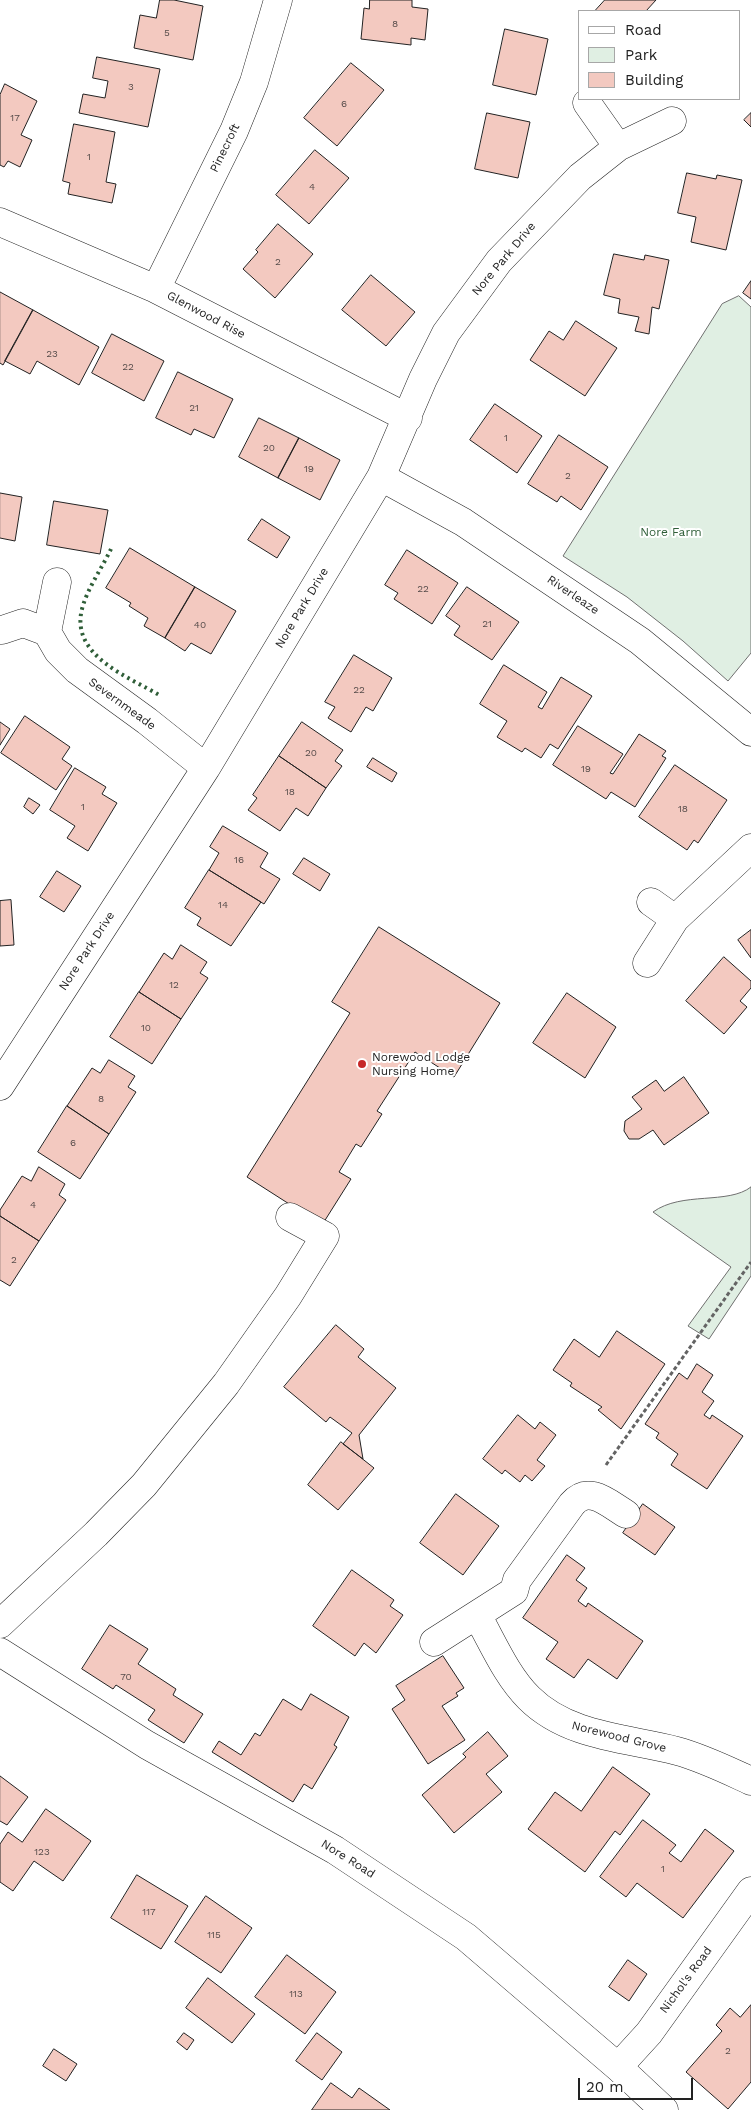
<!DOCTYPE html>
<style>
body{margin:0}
#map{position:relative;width:751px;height:2110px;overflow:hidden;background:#fff;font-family:"Work Sans",sans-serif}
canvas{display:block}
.legend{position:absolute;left:578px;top:10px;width:162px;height:90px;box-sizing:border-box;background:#fff;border:1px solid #a7a7a7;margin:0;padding:6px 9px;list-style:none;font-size:15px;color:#222}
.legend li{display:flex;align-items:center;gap:10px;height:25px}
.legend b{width:25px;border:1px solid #a7a7a7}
.scale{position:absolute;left:578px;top:2078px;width:115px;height:22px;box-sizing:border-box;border:2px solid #222;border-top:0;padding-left:6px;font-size:15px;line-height:18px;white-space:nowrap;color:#222;-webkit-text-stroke:4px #fff;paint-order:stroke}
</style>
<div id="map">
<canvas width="751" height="2110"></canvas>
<ul class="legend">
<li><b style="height:6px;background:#fff"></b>Road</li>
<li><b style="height:14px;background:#e0efe3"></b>Park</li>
<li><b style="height:14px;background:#f3c9c0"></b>Building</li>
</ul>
<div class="scale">20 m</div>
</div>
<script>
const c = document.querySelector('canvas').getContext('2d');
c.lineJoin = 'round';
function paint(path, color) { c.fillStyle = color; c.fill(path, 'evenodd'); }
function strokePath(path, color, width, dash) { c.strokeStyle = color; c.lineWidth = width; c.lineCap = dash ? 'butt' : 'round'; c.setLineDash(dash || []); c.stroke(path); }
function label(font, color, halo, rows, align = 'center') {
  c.font = font + ' "Work Sans",sans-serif'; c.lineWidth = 4; c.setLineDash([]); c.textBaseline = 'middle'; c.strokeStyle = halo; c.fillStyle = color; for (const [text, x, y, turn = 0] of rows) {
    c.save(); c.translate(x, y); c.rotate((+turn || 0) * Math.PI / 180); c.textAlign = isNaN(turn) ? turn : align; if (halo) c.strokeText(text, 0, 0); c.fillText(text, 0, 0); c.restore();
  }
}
const green = new Path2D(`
 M739,296l12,11v346l-23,28 -45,-40 -56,-44 -64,-41 159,-252z
 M751,1187v89l-42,63 -21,-13 43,-59 -78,-55c29,-21 75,-7 98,-25z`);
const building = new Path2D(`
 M160,0h14l29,6 -10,54 -59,-12 6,-33 16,3z
 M370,0h42v7l16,2 -3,31 -14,-2v7l-50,-6 3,-31 5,1z
 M605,0h51l-10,11h-51z
 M505,29l43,10 -12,56 -43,-10z
 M97,57l63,12 -12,58 -69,-14 4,-19 22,4 3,-17 -15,-3z
 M351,63l33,27 -47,56 -33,-28z
 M5,84l32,17 -16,34 11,5 -12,27 -12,-6 -4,6 -4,-2v-70z
 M487,113l43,9 -12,56 -43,-9z
 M751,113v14l-7,-7z
 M74,124l41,8 -9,50 10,2 -4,19 -44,-9 2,-11 -7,-2z
 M315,150l34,28 -40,46 -33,-29z
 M687,173l29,6 1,-4 25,5 -16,70 -35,-8 5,-25 -18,-4z
 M278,224l35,30 -38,44 -32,-29 15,-17 -2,-2z
 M614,254l30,6 1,-5 24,5 -10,49 -7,-2 -3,27 -14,-3 4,-14 -21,-4 2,-14 -16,-4z
 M371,275l44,37 -29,34 -44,-36z
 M751,281v18l-8,-6z
 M0,292l33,18 -30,55 -3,-2z
 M33,310l66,37 -20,38 -42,-24 -7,13 -25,-13z
 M576,321l41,27 -32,48 -55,-36 19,-29 14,9z
 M112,334l52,27 -20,40 -52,-28z
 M178,372l55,27 -19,39 -20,-9 -3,6 -35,-17z
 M495,404l47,32 -25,37 -47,-33z
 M259,418l40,20 -21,40 -39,-21z
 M559,435l49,32 -27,43 -20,-14 -4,6 -29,-18z
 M299,438l41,22 -20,40 -42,-22z
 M0,493l22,4 -7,44 -15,-3z
 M54,501l54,9 -8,44 -53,-9z
 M262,519l28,18 -13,21 -29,-18z
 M130,548l65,39 -30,51 -21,-12 4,-8 -19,-12 2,-3 -25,-15z
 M407,550l51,33 -26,41 -38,-25 4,-6 -13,-8z
 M195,587l41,24 -25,43 -20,-11 -6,8 -20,-13z
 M467,587l52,35 -27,38 -38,-25 6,-9 -14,-10z
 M354,655l38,23 -19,33 -7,-4 -15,25 -23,-14 7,-11 -10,-5z
 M504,665l43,27 -9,15 4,2 19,-32 31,19 -34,53 -8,-5 -9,14 -16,-10 -3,4 -25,-15 10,-16 -27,-17z
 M25,716l45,31 -8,12 10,7 -16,24 -55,-37z
 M0,722l10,7 -10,16z
 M302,722l41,28 -8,11 7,5 -16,22 -47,-32z
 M578,726l45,28 -13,19 3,1 26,-40 27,17 -4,5 4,2 -31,49 -24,-15 -5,7 -53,-34z
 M279,756l47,32 -18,28 -12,-8 -16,23 -32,-21 9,-12 -4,-3z
 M373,758l24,15 -5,9 -25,-15z
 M675,765l52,35 -29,43 -4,-3 -7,10 -48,-33z
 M75,768l31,19 -4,7 15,9 -29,48 -21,-13 8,-12 -25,-16z
 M29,798l11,7 -7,9 -9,-7z
 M223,826l45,27 -8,14 20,12 -16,25 -55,-34 10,-17 -9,-6z
 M304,858l26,16 -10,17 -27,-17z
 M209,870l52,32 -30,44 -34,-21 4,-7 -16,-10z
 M57,871l24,15 -17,26 -24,-15z
 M11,900l3,45 -14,1v-45z
 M379,927l121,76 -46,74 -39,-25 -38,59 5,3 -21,33 -5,-3 -17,28 12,7 -29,46 -75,-48 103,-164 -18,-11z
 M751,930v28l-13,-18z
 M181,945l26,17 -7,11 8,5 -27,41 -42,-27 25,-39 8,6z
 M724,957l27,24v7l-11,13 7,6 -23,27 -38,-33z
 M139,992l42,27 -29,45 -42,-27z
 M567,993l49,34 -31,51 -52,-35z
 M109,1060l26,16 -7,11 8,5 -27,42 -42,-28 25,-38 8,5z
 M684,1077l25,36 -45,32 -11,-15 -14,9h-10l-5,-8 1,-10 17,-12 -10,-12 24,-17 8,11z
 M67,1106l42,28 -29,45 -42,-27z
 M39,1167l26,17 -6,11 7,5 -27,41 -39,-25v-6l22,-34 9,5z
 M0,1216l39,25 -29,45 -10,-6z
 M336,1325l28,24 -6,8 38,31 -37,47 4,24 -20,-15 9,-11 -22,-16 -4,5 -42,-35z
 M617,1331l48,33 -44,65 -23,-19 4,-3 -32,-21 2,-3 -19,-13 21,-31 25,18z
 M697,1364l16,11 -11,17 12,9 -10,14 6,4 2,-4 31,21 -36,53 -36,-24 7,-11 -22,-16 3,-5 -14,-9 34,-51 8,6z
 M518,1415l17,14 5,-7 16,13 -19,25 8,6 -13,15 -7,-6 -5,7 -15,-12 -3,4 -19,-15z
 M341,1442l33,26 -36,42 -30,-25z
 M456,1494l43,32 -36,49 -43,-32z
 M643,1504l32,23 -20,28 -32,-22z
 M567,1555l18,13 -9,12 11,8 -9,13 8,6 2,-4 55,38 -26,38 -29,-20 -14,19 -28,-19 12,-17 -35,-24z
 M352,1570l42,30 -4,6 13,9 -27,38 -12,-10 -9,13 -42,-30z
 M110,1625l38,24 -10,15 38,25 -3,6 30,19 -19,29 -36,-23 7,-10 -39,-25 -3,4 -31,-20z
 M443,1656l21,32 -8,5 2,3 -16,10 23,34 -37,24 -36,-55 13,-9 -9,-14z
 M311,1694l38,23 -15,28 3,2 -25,42 -8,-5 -11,18 -81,-50 7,-11 22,14 14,-22 5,3 23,-37 18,11z
 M488,1732l20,24 -22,18 16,18 -48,41 -32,-38 44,-38 -3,-3z
 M613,1767l37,27 -30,41 -5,-4 -30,41 -57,-43 27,-37 26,19z
 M0,1776l28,21 -21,28 -7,-4z
 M46,1809l45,32 -28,40 -29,-20 -21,30 -13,-9v-38l8,-12 14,10z
 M643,1820l33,25 -7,8 12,9 24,-33 29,22 -51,67 -46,-35 -11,14 -26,-20z
 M137,1875l51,31 -27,43 -50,-31z
 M206,1896l46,32 -31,45 -46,-31z
 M287,1955l49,37 -31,42 -50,-37z
 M628,1960l19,14 -18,27 -20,-14z
 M208,1978l47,36 -23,29 -46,-35z
 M751,2005v77l-23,27 -42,-37 36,-41 -6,-6 14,-17 10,9z
 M184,2033l10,7 -7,10 -10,-8z
 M317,2033l25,19 -20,28 -26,-19z
 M54,2049l23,15 -11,17 -23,-15z
 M331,2083l21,15 7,-10 31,22h-78z`);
const path = new Path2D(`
 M606,1465l145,-203`);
const minor = new Path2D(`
 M587,103l31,44
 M0,222l156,67 252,129
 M156,289l78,-158 20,-49 24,-82
 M381,477l82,45 177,119 111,91
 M2,630l21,-7 24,9 11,19 19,19 70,51 59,47
 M47,632l10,-50
 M651,902l24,17
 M647,963l28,-44 76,-71
 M0,1086l206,-318 175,-291 42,-98 23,-46 53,-72 81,-84 38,-30 54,-26
 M477,1615c16,28 29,60 52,83 39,39 98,40 148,53 26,7 50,19 74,30
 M0,1624l96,-90 48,-49 82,-101 62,-88 37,-60 -35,-19
 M434,1642l80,-51 3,-11 55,-76c17,-20 37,0 54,10
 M0,1652l147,93 188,105 131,87 152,130 46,43
 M618,2067l31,-34 102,-142`);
const hedge = new Path2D(`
 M111,549c-9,19 -24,40 -29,60 -12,47 47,68 79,87`);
const markers = [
 [362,1064,5,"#c62828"]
];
const numberNames = [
 ["8",395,24],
 ["5",167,33],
 ["3",131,87],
 ["6",344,104],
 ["17",15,118],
 ["1",89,157],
 ["4",312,187],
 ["2",278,262],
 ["23",52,354],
 ["22",128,367],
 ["21",194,408],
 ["1",506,438],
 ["20",269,448],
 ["19",309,469],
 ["2",568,476],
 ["22",423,589],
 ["21",487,624],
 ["40",200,625],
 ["22",359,690],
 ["20",311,753],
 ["19",586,769],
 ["18",290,792],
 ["1",83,807],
 ["18",683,809],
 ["16",239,860],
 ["14",223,905],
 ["12",174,985],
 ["10",146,1028],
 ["8",101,1099],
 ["6",73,1143],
 ["4",33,1205],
 ["2",14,1260],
 ["70",126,1677],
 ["123",42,1852],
 ["1",663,1869],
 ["117",149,1912],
 ["115",214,1935],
 ["113",296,1994],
 ["2",728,2051]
];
const streetNames = [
 ["Pinecroft",225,148,-64],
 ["Nore Park Drive",504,259,-50],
 ["Glenwood Rise",206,315,28],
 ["Riverleaze",573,595,34],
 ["Nore Park Drive",302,608,-59],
 ["Severnmeade",122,704,36],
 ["Nore Park Drive",87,951,-57],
 ["Norewood Grove",619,1737,14],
 ["Nore Road",348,1859,32],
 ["Nichol's Road",686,1980,-54]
];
const parkNames = [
 ["Nore Farm",671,532]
];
const poiNames = [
 ["Norewood Lodge",372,1057],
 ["Nursing Home",372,1071]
];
paint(green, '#e0efe3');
strokePath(green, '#6f6f6f', 1);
paint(building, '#f3c9c0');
strokePath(building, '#222', 1);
strokePath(minor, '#222', 29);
strokePath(path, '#646464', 3, [4, 2.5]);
strokePath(minor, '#fff', 28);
strokePath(hedge, '#2f5e38', 4, [2.5, 4]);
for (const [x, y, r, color] of markers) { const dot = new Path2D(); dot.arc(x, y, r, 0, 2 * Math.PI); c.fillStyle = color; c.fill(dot); strokePath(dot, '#fff', 2); }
label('10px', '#564c4a', null, numberNames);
label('12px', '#222', '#fff', streetNames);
label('12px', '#2f5e38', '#fff', parkNames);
label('12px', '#222', '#fff', poiNames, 'left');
</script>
